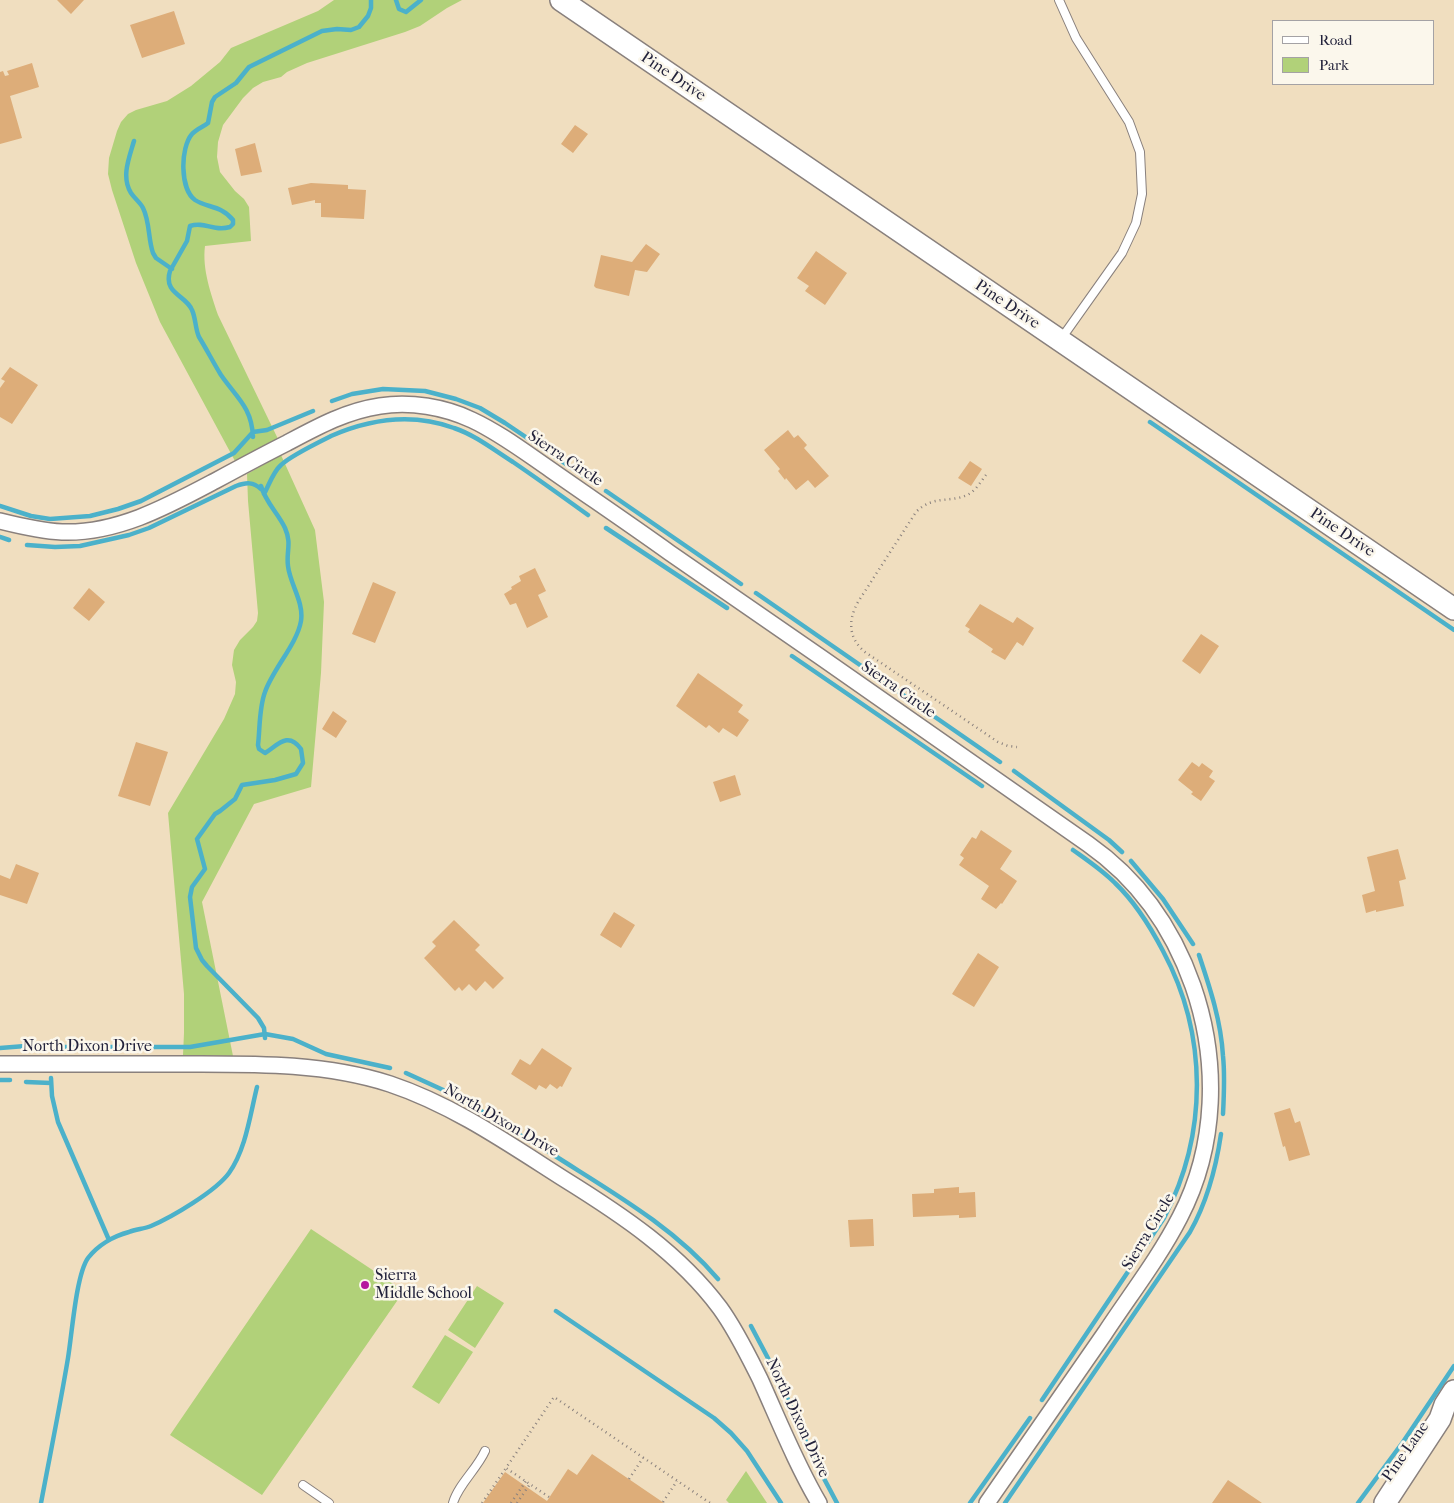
<!DOCTYPE html>
<style>
body{margin:0}
#map{position:relative;width:1454px;height:1503px;overflow:hidden;background:#f0debf;font-family:"IM FELL French Canon",serif}
canvas{display:block}
.legend{position:absolute;left:1272px;top:20px;width:162px;height:65px;box-sizing:border-box;background:#fbf7ec;border:1px solid #a4a2a5;margin:0;padding:6px 9px;list-style:none;font-size:15px;color:#22223b}
.legend li{display:flex;align-items:center;gap:10px;height:25px}
.legend b{width:25px;border:1px solid #a4a2a5}
</style>
<div id="map">
<canvas width="1454" height="1503"></canvas>
<ul class="legend">
<li><b style="height:6px;background:#fff"></b>Road</li>
<li><b style="height:14px;background:#b1d179"></b>Park</li>
</ul>
</div>
<script>
const c = document.querySelector('canvas').getContext('2d');
c.lineJoin = 'round';
function paint(path, color) { c.fillStyle = color; c.fill(path, 'evenodd'); }
function strokePath(path, color, width, dash) { c.strokeStyle = color; c.lineWidth = width; c.lineCap = dash ? 'butt' : 'round'; c.setLineDash(dash || []); c.stroke(path); }
function label(font, color, halo, rows, align = 'center') {
  c.font = font + ' "IM FELL French Canon",serif'; c.lineWidth = 5; c.setLineDash([]); c.textBaseline = 'middle'; c.strokeStyle = halo; c.fillStyle = color; for (const [text, x, y, turn = 0] of rows) {
    c.save(); c.translate(x, y); c.rotate((+turn || 0) * Math.PI / 180); c.textAlign = isNaN(turn) ? turn : align; if (halo) c.strokeText(text, 0, 0); c.fillText(text, 0, 0); c.restore();
  }
}
const green = new Path2D(`
 M334,0h128l-15,8 -27,18 -15,6 -98,31 -20,9 -6,5 -18,5 -10,6 -10,10 -20,27 -5,17 -1,15 3,15 15,19 9,8 5,8 2,34 -46,5c-3,23 6,48 13,69l60,124 -43,22 -75,-139 -24,-59 -24,-73 -4,-16 1,-16 8,-27 4,-9 7,-8 8,-4 31,-9 24,-15 29,-24 11,-14 87,-37z
 M281,455l34,75 9,72 -3,71 -10,114 -57,17 -52,98 31,154 -50,-1 1,-22v-39l-16,-181 56,-94 11,-25 1,-12 -4,-17 2,-15 6,-10 13,-13 4,-6 1,-8 -10,-112 -1,-27z
 M311,1229l93,62 -142,204 -92,-60z
 M477,1286l27,17 -29,45 -27,-18z
 M445,1335l28,17 -34,52 -27,-17z
 M746,1471l21,32h-38l-3,-3z`);
const stream = new Path2D(`
 M396,0l3,9 7,3 15,-12
 M134,141c-5,17 -13,36 -3,52 4,6 9,9 12,15 7,14 5,31 10,45l3,5 16,11
 M332,401l20,-7 31,-5 42,2 31,8 24,9 25,15 89,60
 M1150,422l304,208
 M253,437c-1,-30 -17,-40 -32,-62 -8,-13 -14,-25 -22,-38 -4,-9 -3,-18 -7,-27 -6,-15 -29,-16 -22,-39l17,-30 3,-15c15,-5 23,6 40,1l3,-3v-4c-12,-15 -26,-12 -38,-20 -15,-11 -15,-52 -3,-66 4,-5 11,-7 16,-11l4,-21 3,-5 21,-14 13,-16 73,-36 15,-2 14,1 8,-3 9,-11 3,-8v-8
 M261,486c5,17 17,27 24,42 7,16 1,23 3,38 2,18 16,36 13,55 -4,23 -28,48 -36,71 -6,16 -5,36 -7,53l1,4 6,4c13,-8 23,-22 36,-4l2,14 -7,11 -21,6 -33,5 -7,14 -15,12 -5,3 -18,25 8,30 -13,18 -2,10 6,51 6,12 5,6 51,52 6,10 1,10
 M606,491l135,93
 M264,494c5,-9 9,-22 17,-29 9,-9 38,-23 50,-29 39,-17 82,-23 123,-8 21,7 40,22 59,34 25,17 50,35 75,53
 M0,506l31,10 19,3 40,-3 28,-7 23,-8 93,-48 19,-21 14,-2 46,-19
 M606,528l121,80
 M0,537l9,3
 M27,545l28,2 25,-1 49,-11 20,-7 87,-42c11,-4 17,-4 25,3
 M756,593l244,169
 M792,656l190,130
 M1014,771l95,69 13,12
 M1131,861l32,38 30,45
 M1199,955c11,33 22,66 24,101 2,19 1,39 0,58
 M62,1047h128l75,-13 28,5 33,15 64,14
 M0,1048l38,-3
 M406,1073l46,21 34,20
 M51,1078l1,18 6,26 51,118
 M0,1080h10
 M26,1082l25,1
 M504,1126l26,15
 M549,1152c59,38 123,73 169,127
 M556,1311l158,107 17,15 16,18 34,52
 M751,1326l28,53 33,77 25,47
 M1042,1400l122,-182c44,-84 44,-183 -1,-267 -13,-25 -28,-49 -48,-68 -13,-13 -28,-23 -42,-33
 M41,1503c9,-48 19,-97 27,-145 4,-24 8,-83 20,-100 10,-13 26,-22 41,-26 7,-3 15,-3 22,-6 21,-9 65,-35 78,-53 17,-24 21,-58 28,-86
 M970,1503l60,-85
 M1005,1503l185,-271c17,-30 26,-64 31,-98
 M1358,1503l45,-61 51,-76`);
const building = new Path2D(`
 M57,0h27l-13,14z
 M174,11l11,33 -43,14 -12,-33z
 M32,63l7,24 -29,9 12,42 -22,6v-72l3,-1 2,5 4,-1 -2,-4z
 M575,125l13,9 -15,19 -12,-9z
 M255,143l7,29 -21,4 -6,-27z
 M311,183l37,2v4l18,1 -2,29 -43,-2v-14h-6v-3l-23,5 -4,-17z
 M646,244l14,10 -13,18 -12,-2 -6,26 -33,-8 -2,-2 7,-31 31,7z
 M816,251l31,22 -22,32 -20,-14 4,-5 -12,-8z
 M10,367l28,18 -26,39 -12,-7v-29l5,-7 -4,-2z
 M788,430l6,8 4,-3 9,10 -3,3 25,28 -14,12 -7,-8 -12,10 -10,-12 -1,2 -7,-9 2,-2 -16,-19z
 M970,461l12,8 -11,17 -13,-8z
 M535,568l11,23 -8,4 10,22 -21,11 -11,-25 -6,2 -6,-11 8,-5 -1,-2 10,-6 -2,-5z
 M373,582l23,10 -21,51 -23,-9z
 M89,588l16,14 -16,19 -16,-13z
 M980,604l33,19 4,-6 17,11 -11,18 -6,-4 -12,18 -14,-8 2,-3 -25,-17 2,-3 -5,-3z
 M1201,634l18,12 -19,28 -18,-13z
 M698,673l45,32 -5,7 11,8 -12,17 -14,-9 -4,5 -10,-8 -3,3 -30,-22z
 M333,711l14,10 -11,17 -14,-9z
 M136,742l32,10 -18,54 -32,-10z
 M1192,762l7,5 3,-4 11,8 -4,6 6,4 -14,20 -10,-7 2,-2 -15,-12z
 M735,775l6,20 -21,7 -7,-20z
 M981,830l31,21 -12,18 17,12 -15,23 -1,-1 -5,6 -15,-10 8,-13 -30,-21 5,-7 -4,-3 12,-18 4,2z
 M1398,849l8,30 -7,2 5,25 -28,6v-2l-10,3 -4,-18 13,-4 -8,-34z
 M16,864l23,9 -12,31 -27,-9v-20l10,4z
 M614,912l21,13 -14,23 -21,-13z
 M454,920l26,25 -5,5 29,28 -11,11 -8,-8 -9,10 -7,-7 -7,7 -3,-4 -4,4 -31,-33 12,-12 -4,-4z
 M978,953l21,14 -25,40 -22,-13z
 M542,1048l30,20 -10,19 -2,-1 -3,3 -7,-5 -4,5 -7,-4 -3,5 -25,-16 9,-15 10,6 1,-1z
 M1290,1108l5,15 5,-2 10,34 -21,6 -4,-15 -2,1 -9,-34z
 M959,1187v6l16,-1 1,25 -17,1v-3l-46,2 -1,-23 22,-1v-4z
 M873,1219l1,27 -24,1 -2,-27z
 M592,1454l72,49h-181l22,-31 42,29 21,-32 9,6z
 M1228,1480l34,23h-50z`);
const path = new Path2D(`
 M986,475c-5,6 -11,17 -19,20 -18,8 -34,0 -51,17l-58,90c-10,18 -10,36 7,50l133,90 10,4 9,1
 M629,1479l14,-21
 M549,1497l-43,-29 48,-71 156,106
 M663,1502l14,-21
 M482,1503l24,-35
 M511,1503l15,-22
 M517,1503l13,-19`);
const lane = new Path2D(`
 M1059,0l17,38 53,84 11,30 2,42 -6,29 -14,30 -61,86
 M303,1485l26,18
 M453,1503c5,-18 24,-34 32,-52`);
const street = new Path2D(`
 M0,521c20,5 41,10 62,11 55,2 106,-26 153,-51 24,-13 48,-26 72,-38 30,-16 59,-32 93,-37 30,-5 65,1 92,14 28,13 54,33 79,50 40,28 80,55 119,83 140,96 279,194 418,291 50,35 85,85 105,142 26,75 24,160 -13,231 -21,41 -50,78 -75,116 -39,57 -79,113 -118,170
 M0,1064c59,0 119,0 178,0 71,0 144,-2 212,20 63,21 119,60 174,95 58,36 115,74 156,129 16,22 28,47 40,71 19,42 36,85 59,124`);
const secondary = new Path2D(`
 M561,0l893,609
 M1385,1503l55,-84 5,-14 9,-14`);
const markers = [
 [365,1285,5,"#b5179e"]
];
const streetNames = [
 ["Pine Drive",673,77,34],
 ["Pine Drive",1007,305,34],
 ["Sierra Circle",565,459,34],
 ["Pine Drive",1342,533,34],
 ["Sierra Circle",898,690,35],
 ["North Dixon Drive",87,1047],
 ["North Dixon Drive",501,1121,30],
 ["Sierra Circle",1149,1232,-59],
 ["North Dixon Drive",797,1418,65],
 ["Pine Lane",1406,1452,-55]
];
const poiNames = [
 ["Sierra",375,1276],
 ["Middle School",375,1294]
];
paint(green, '#b1d179');
strokePath(stream, '#4bb1ca', 4.5);
paint(building, '#ddad79');
strokePath(lane, '#89807d', 10);
strokePath(street, '#89807d', 18);
strokePath(secondary, '#89807d', 24);
strokePath(path, '#89807d', 2.5, [1, 4]);
strokePath(lane, '#fff', 8);
strokePath(street, '#fff', 15);
strokePath(secondary, '#fff', 21);
for (const [x, y, r, color] of markers) { const dot = new Path2D(); dot.arc(x, y, r, 0, 2 * Math.PI); c.fillStyle = color; c.fill(dot); strokePath(dot, '#fbf7ec', 2); }
label('16px', '#22223b', '#fbf7ec', streetNames);
label('16px', '#22223b', '#fbf7ec', poiNames, 'left');
</script>
